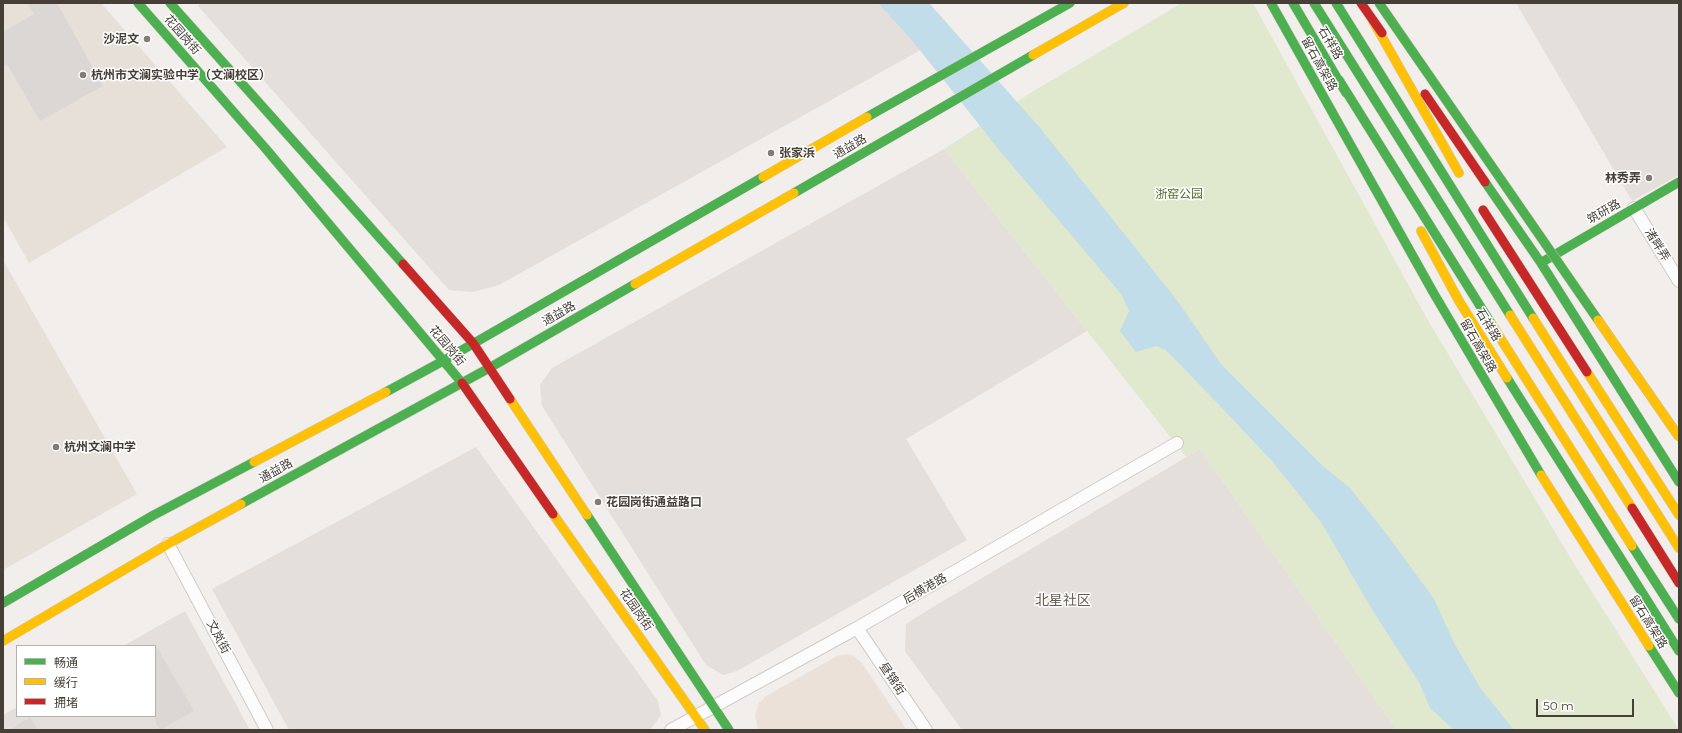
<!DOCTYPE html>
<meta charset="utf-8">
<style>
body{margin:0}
#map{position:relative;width:1682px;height:733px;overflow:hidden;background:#f1eeeb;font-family:Montserrat,"Noto Sans SC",sans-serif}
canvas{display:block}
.frame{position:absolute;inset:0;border:4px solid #463f38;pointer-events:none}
.legend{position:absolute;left:16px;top:645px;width:140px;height:72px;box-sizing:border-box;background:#fff;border:1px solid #b5b2af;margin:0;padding:5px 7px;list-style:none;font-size:12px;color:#463f38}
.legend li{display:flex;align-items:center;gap:8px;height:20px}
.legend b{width:20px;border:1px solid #b5b2af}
.scale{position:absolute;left:1536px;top:699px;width:98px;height:18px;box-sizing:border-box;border:2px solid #463f38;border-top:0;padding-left:5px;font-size:12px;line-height:14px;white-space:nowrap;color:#463f38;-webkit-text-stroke:3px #fff;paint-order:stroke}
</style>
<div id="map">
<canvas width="1682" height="733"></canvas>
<div class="frame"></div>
<ul class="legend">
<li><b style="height:5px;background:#4caf50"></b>畅通</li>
<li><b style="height:5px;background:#ffc107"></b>缓行</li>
<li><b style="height:5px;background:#c62828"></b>拥堵</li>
</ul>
<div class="scale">50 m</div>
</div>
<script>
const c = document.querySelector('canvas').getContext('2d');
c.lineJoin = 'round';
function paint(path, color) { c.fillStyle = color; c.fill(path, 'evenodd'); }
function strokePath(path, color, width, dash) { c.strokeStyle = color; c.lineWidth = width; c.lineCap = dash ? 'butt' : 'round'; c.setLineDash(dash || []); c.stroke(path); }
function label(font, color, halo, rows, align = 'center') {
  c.font = font + ' Montserrat,"Noto Sans SC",sans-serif'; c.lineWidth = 3; c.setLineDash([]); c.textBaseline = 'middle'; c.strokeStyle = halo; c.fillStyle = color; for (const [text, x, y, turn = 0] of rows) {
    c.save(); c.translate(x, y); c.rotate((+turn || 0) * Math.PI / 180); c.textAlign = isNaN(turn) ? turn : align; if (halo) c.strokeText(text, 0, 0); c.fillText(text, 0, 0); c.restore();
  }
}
const residential = new Path2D(`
 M200,3h702l33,39 -436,243 -26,7 -24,-2 -251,-284z
 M1516,3h163v172l-47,26z
 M944,149l143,182 -181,108 61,101 -230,131 -14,4 -17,-10 -164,-259 -2,-21 12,-17z
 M476,447l182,254 3,14 -11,15h-361l-77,-141z
 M1200,449l197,281h-435l-57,-79 1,-27 22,-14z
 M185,611l65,119h-247v-15l14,-8v9h138v-70h-32z`);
const commercial = new Path2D(`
 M846,654l6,1 10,8 45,67h-149l-3,-15 4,-12 7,-7 73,-41z`);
const education = new Path2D(`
 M3,3h98l126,144 -198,116 -26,-46z
 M3,260l134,234 -134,76z`);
const green = new Path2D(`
 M1182,3h71l173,314 147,245 106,168h-282l-197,-281 -14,8 -242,-308 88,-57z`);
const water = new Path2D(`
 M878,3h51l112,126 138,174 42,61 102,102 27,22 38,48 46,63 20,44 27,46 33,41h-60l-24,-22 -10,-24 -47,-73 -52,-89 -48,-60 -49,-52 -58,-60 -10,-4 -20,6 -16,-21 9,-20 -7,-16 -122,-144 -89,-112z`);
const building = new Path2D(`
 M27,3h30l46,83 -63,35 -33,-57 -4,2v-34l31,-18z
 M155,644l39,67 -34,19 -5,-8z
 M30,717l8,13h-28z`);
const street = new Path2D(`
 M1634,208l45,73
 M168,544l99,186
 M857,628l69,102
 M671,730l186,-102 320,-185`);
const fast = new Path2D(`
 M138,3l128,146 196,234
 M170,3l233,261
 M1271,3l162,289 108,183
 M1293,3l53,90
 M1314,3l196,312
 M1336,3l197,315
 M1339,80l153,245
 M867,117l203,-114
 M1485,182l56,81 138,219
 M794,193l239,-138
 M1544,261l135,-79
 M1507,378l172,273
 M386,392l57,-31 320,-184
 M241,504l250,-137 144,-83
 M587,515l142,215
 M1632,546l47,73
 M3,603l149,-87 102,-54
 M1649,646l30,47`);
const slow = new Path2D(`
 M1373,21l86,152
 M1033,55l91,-52
 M763,177l104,-60
 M1421,231l38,70 48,77
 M635,284l159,-91
 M1510,315l122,193
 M1533,318l146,230
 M1492,325l140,221
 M1587,372l92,143
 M510,399l77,116
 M254,462l132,-70
 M1541,475l108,171
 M553,514l152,216
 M3,641l165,-97 73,-40`);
const jam = new Path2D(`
 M1361,3l21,30
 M1425,94l60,88
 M1483,210l104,162
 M403,264l70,79 37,56
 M462,383l91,131
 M1632,508l47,75`);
const fastBridge = new Path2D(`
 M1379,3l219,317`);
const slowBridge = new Path2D(`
 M1598,320l81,117`);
const markers = [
 [147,39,4,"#827c77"],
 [83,75,4,"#827c77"],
 [771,153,4,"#827c77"],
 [1649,178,4,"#827c77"],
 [56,447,4,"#827c77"],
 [598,502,4,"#827c77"]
];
const streetNames = [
 ["花园岗街",182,35,49],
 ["石祥路",1330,43,59],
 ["留石高架路",1319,64,61],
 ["通益路",850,147,-30],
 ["筑研路",1604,212,-30],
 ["渚畔弄",1657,245,58],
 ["通益路",559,314,-30],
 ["石祥路",1488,325,58],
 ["花园岗街",447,346,50],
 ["留石高架路",1478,346,60],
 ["通益路",276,471,-29],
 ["后横港路",925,589,-30],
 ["花园岗街",636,610,55],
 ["留石高架路",1648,622,58],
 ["文岚街",218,637,62],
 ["昼锦街",892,679,56]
];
const poiNames = [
 ["沙泥文",139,39,"right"],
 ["杭州市文澜实验中学（文澜校区）",91,75],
 ["张家浜",779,153],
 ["林秀弄",1641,178,"right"],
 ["杭州文澜中学",64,447],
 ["花园岗街通益路口",606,502]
];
const parkNames = [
 ["浙窑公园",1179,194]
];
const quarterNames = [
 ["北星社区",1063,601]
];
paint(residential, '#e4dfda');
paint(commercial, '#ebe1d9');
paint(education, '#e7e0d8');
paint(green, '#e0e8ce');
paint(water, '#c1ddea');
paint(building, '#dbd7d4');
strokePath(street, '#cfccc9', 14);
strokePath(fast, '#cfcac3', 10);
strokePath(slow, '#cfcac3', 10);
strokePath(jam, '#cfcac3', 10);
strokePath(street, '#fdfcfc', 12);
strokePath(fast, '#4caf50', 9);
strokePath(slow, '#ffc107', 9);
strokePath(jam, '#c62828', 9);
strokePath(fastBridge, '#c6b9aa', 10, []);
strokePath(slowBridge, '#c6b9aa', 10, []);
strokePath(fastBridge, '#4caf50', 9);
strokePath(slowBridge, '#ffc107', 9);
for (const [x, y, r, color] of markers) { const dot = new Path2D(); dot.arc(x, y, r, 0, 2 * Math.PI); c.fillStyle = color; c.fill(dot); strokePath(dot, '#fff', 1.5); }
label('12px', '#463f38', '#fff', streetNames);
label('bold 12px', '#463f38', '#fff', poiNames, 'left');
label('12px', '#507231', '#fff', parkNames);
label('14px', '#685c51', '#fff', quarterNames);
</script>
